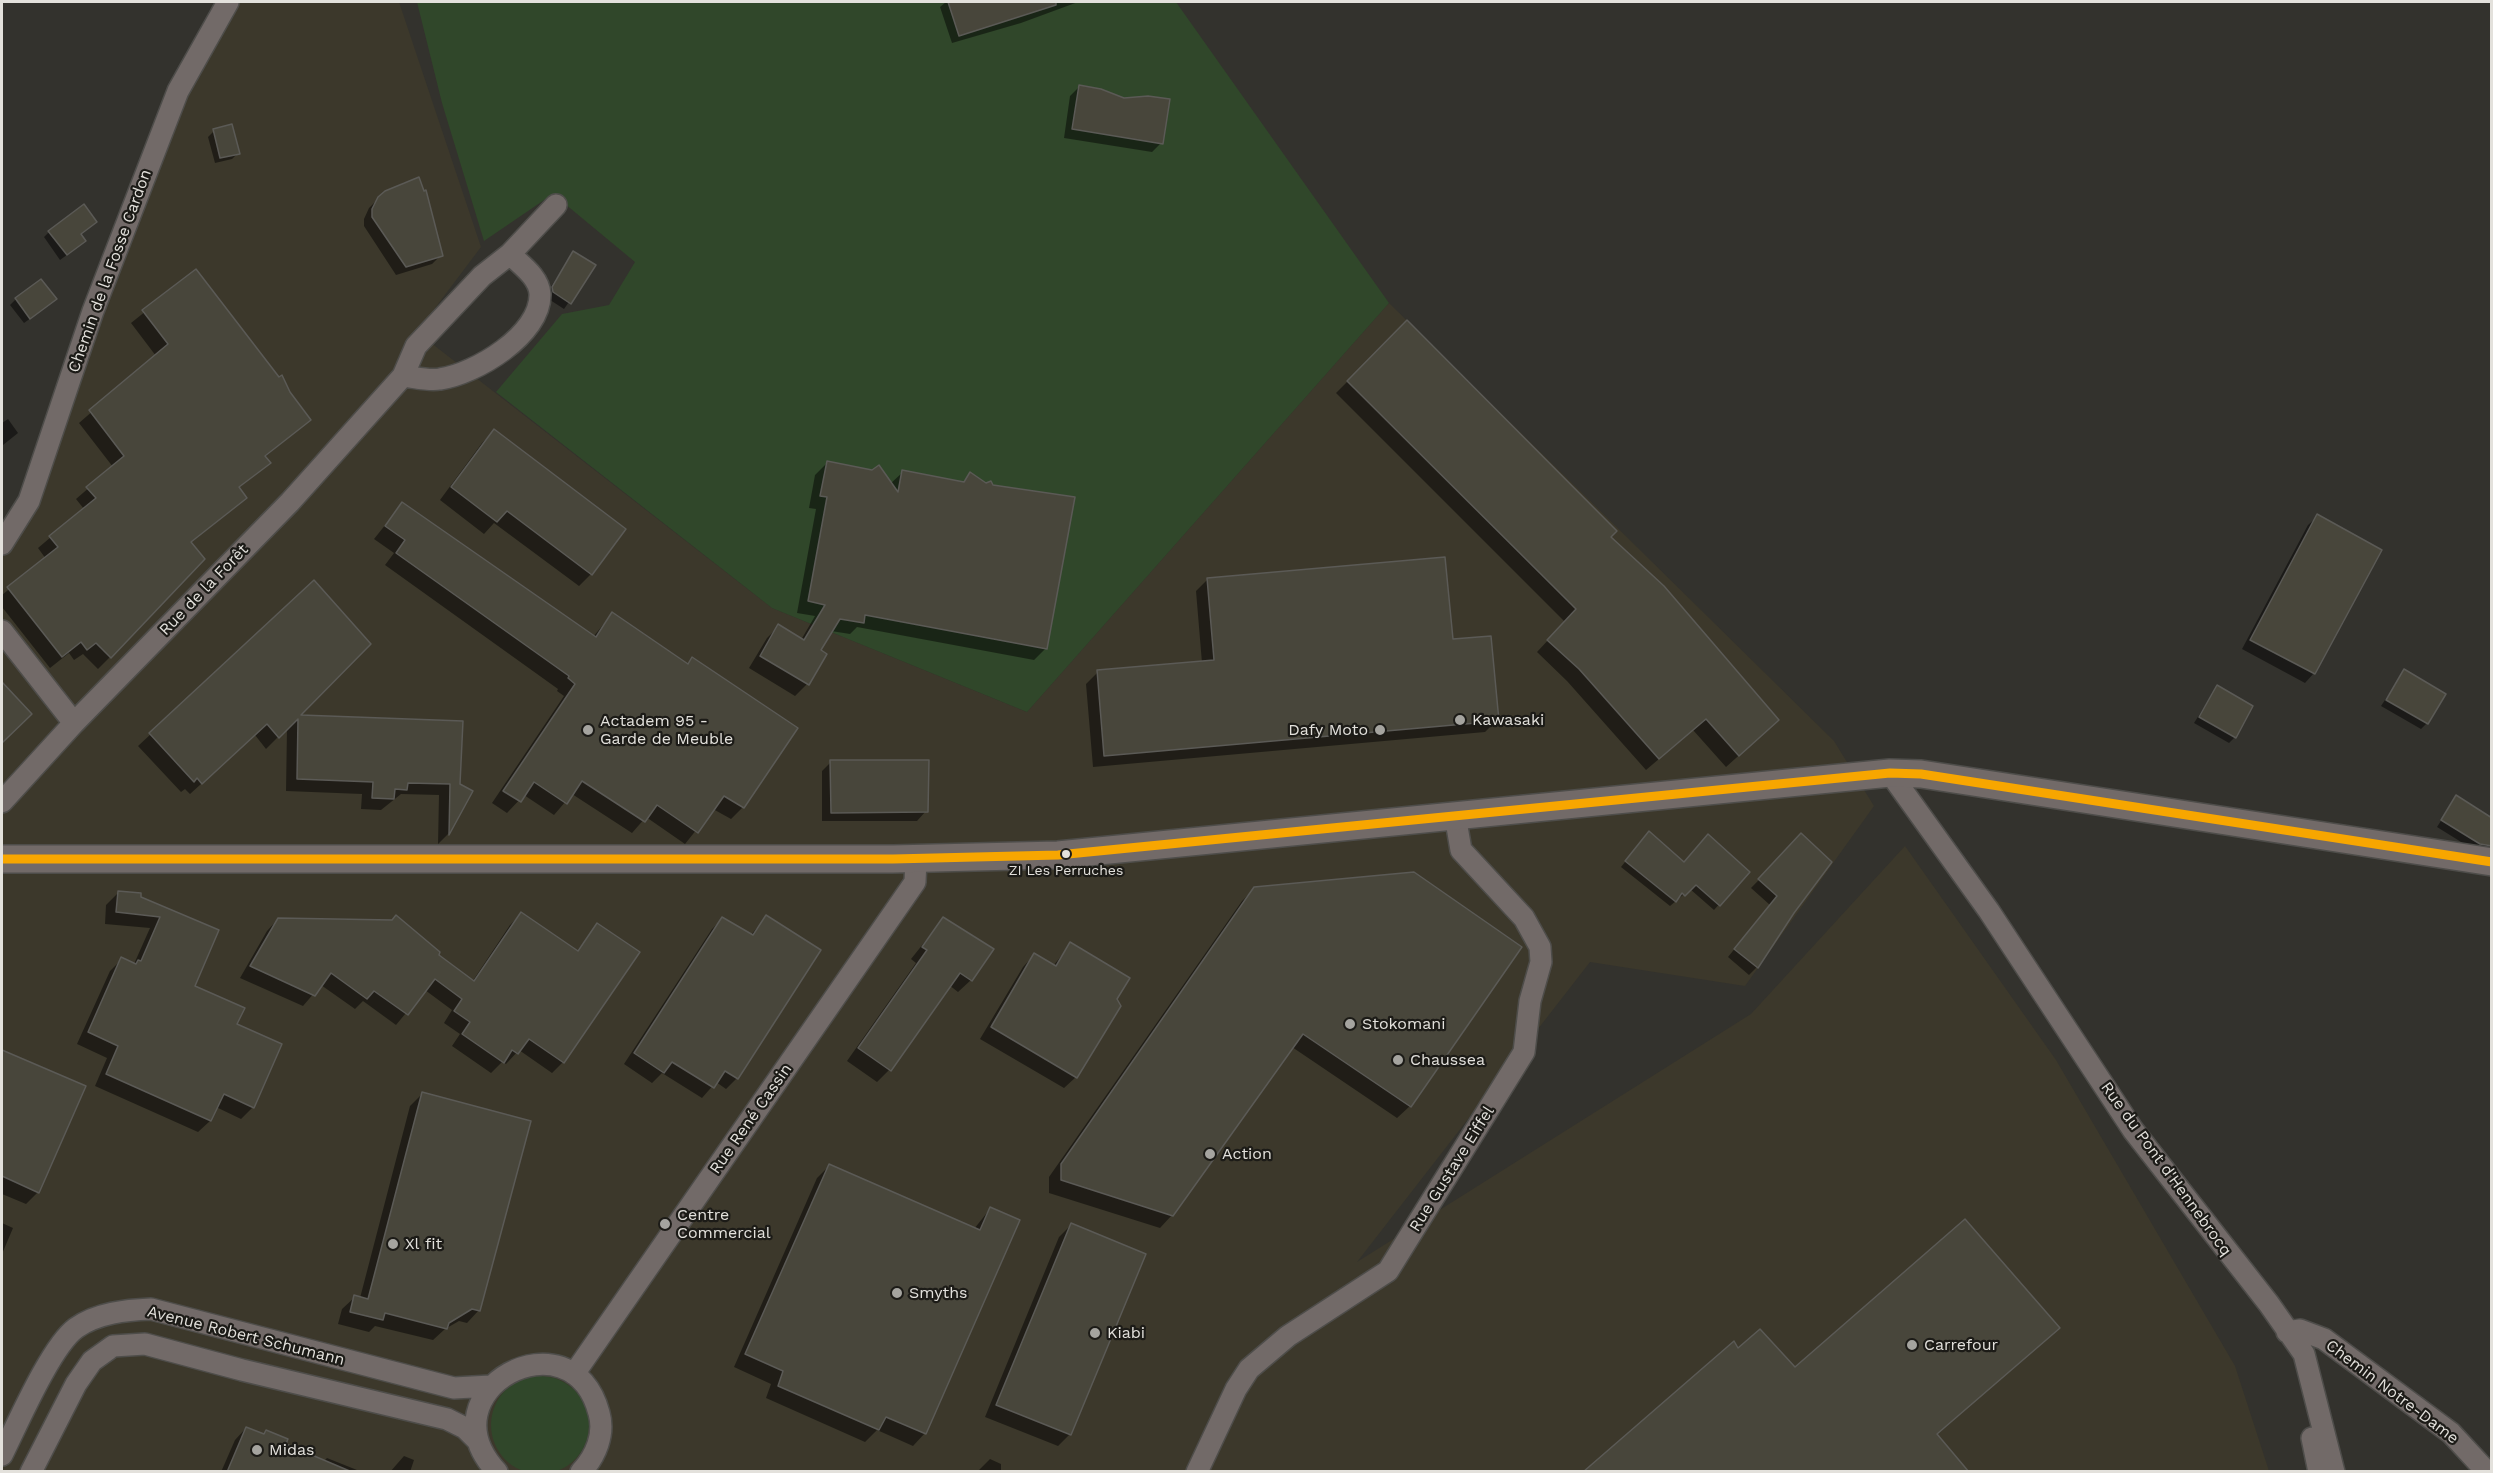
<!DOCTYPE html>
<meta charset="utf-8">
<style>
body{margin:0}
#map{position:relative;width:2493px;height:1473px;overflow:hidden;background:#33322d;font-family:"Work Sans",sans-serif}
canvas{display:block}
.frame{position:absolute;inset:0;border:3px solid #e3e1dc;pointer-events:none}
</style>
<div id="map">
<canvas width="2493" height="1473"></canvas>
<div class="frame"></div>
</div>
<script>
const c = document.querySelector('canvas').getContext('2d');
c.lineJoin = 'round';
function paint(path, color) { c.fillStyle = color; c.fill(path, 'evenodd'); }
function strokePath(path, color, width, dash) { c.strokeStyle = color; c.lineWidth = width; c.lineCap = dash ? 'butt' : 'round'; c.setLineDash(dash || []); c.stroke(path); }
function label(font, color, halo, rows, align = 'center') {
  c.font = font + ' "Work Sans",sans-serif'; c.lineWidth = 4.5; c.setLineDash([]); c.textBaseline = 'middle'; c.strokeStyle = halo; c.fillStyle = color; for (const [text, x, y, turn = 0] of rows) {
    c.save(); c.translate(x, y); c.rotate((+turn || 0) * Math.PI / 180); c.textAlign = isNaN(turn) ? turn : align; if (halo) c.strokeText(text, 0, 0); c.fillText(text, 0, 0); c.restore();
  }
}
const built = new Path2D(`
 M238,2h161l82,245 -64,85 355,276 255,104 362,-409 445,438 40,65 -129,180 -155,-24 -233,300 394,-248 154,-168 151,214 179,306 34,105h-2267v-913l27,-54 150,-413z`);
const green = new Path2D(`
 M417,2h759l213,301 -362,409 -255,-104 -276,-216 66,-78 47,-9 26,-43 -82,-68 -69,47 -42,-138z
 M491 1425a49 49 0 1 1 98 0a49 49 0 1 1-98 0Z`);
const shadow = new Path2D(`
 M946,2h132l-57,21 -69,20 -12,-36z
 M1079,87l82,56 -9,9 -88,-14 6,-42z
 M214,131l24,22 -6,6 -17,4 -7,-26z
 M418,179l23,76 -9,9 -36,11 -32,-49v-7l5,-11 10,-10 24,-15z
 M95,222l-15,13 -1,11 -19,14 -16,-23 5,-5z
 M573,253l21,13 -30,43 -17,-11 -1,-4z
 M196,271l113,149 -44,37 4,6 -31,25 7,10 -55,45 -70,104 -22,22 -15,-15 -9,6 -5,-7 -19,15 -48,-61v-12l44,-36 -8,-11 46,-39 -8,-10 37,-32 -34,-44 77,-67 -25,-33z
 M16,299l33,6 -25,18 -14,-18z
 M1407,322l202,215 156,195 -39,35 -33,-37 -47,40 -79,-89 -30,-29 28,-30 -229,-229z
 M8,419l10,14 -15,12 -1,-22z
 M494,431l97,143 -12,12 -85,-63 -10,11 -44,-34 42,-57z
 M827,463l63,21 13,-12 59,11 8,-9 76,174 -12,12 -177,-33 -7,7 -19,-3 -12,19 6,4 -18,30 -12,12 -46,-28 18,-30 12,-12 22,14 14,-24 -18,-3 19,-104 -7,-1 6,-33z
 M402,504l191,133 19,-23 131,193 -12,12 -18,-10 -28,35 -39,-27 -14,16 -60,-39 -18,21 -30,-20 -17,18 -15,-10 72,-107 -7,-5 1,-2 -173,-124 9,-12 -20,-14z
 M2318,516l-4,157 -9,10 -63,-34 66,-124z
 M1208,579l243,62 46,79 -12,12 -392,35 -7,-83 12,-12 104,-9 -6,-72z
 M314,583l-16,134 173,74 -23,43 -10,10 1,-49 -38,-1 -20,16 -20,-1 1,-15 -76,-3 1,-63 -21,21 -11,-14 -65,59 -5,-5 -4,3 -43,-46z
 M2404,671l23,52 -6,6 -40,-23z
 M2,684l28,30 -28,28z
 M2217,687l18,50 -6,6 -35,-20z
 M831,762l95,49 -9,10h-95v-50z
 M2456,797l32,48 -6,6 -8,-1 -37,-23z
 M1802,836l-45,131 -8,8 -21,-18 42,-52 -19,-17z
 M1644,838l40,25 64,9 -34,38 -24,-21 -20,17 -49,-39z
 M1255,888l155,218 -13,12 -105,-71 -120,168 -12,13 -111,-35v-16l193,-276z
 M118,893l21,5 78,33 -24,55 60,121 -12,12 -25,-12 -6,14 -12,11 -103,-46 12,-28 -30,-14 33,-73 12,-12 12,5 16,-36 -45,-4 1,-19z
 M521,914l55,38 22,-27 -35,137 -11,11 -33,-23 -13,14 -4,-2 -11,11 -39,-27 8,-12 -16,-11 8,-13 -27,-20 -29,35 -33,-24 -8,8 -34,-24 -18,21 -63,-28 27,-47 11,-12 158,36 36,27 38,-57z
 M766,917l-29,161 -11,11 -10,-7 -14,16 -40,-25 -10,10 -28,-19 88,-135 11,-11 27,18z
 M943,919l28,61 -13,12 -9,-7 -60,85 -12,12 -30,-21 69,-98 -5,-4z
 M1071,944l45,55 -40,78 -12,11 -84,-49 43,-72 11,-12 19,11z
 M3,1052l35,140 -12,12 -24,-10z
 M423,1093l56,217 -12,13 -8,-2 -14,8 -12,11 -58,-14 -6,6 -31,-8 4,-15 13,-12 5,1 50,-192z
 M829,1166l145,63 16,-20 -65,224 -12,13 -36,-16 -12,12 -99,-44 5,-14 -37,-17 83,-189z
 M2,1223l11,5 -11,26z
 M1072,1224l-2,210 -12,12 -73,-29 74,-180z
 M246,1428l78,33 3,-3 30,12 -136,2 14,-32z
 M404,1456l10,4 -4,12h-20z
 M990,1459l11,5v8h-24z`);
const building = new Path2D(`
 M948,2h108v3l-97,31z
 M1079,85l22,4 23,9 24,-2 22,3 -7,45 -91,-15z
 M232,124l8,30 -20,4 -7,-29z
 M419,177l5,14 2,-1 17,66 -37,11 -34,-50v-8l6,-12 7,-6z
 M84,204l13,18 -16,12 5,7 -19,14 -19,-24z
 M573,251l23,14 -25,39 -18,-12 -1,-5z
 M196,269l83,108 3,-2 8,17 21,28 -46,36 6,7 -32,24 8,11 -56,44 14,17 -94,99 -15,-15 -9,7 -6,-8 -19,15 -55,-70 51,-40 -9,-11 47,-38 -10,-11 38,-31 -35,-46 79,-66 -26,-34z
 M41,279l16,20 -27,20 -15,-21z
 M1407,320l210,211 -6,6 53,49 115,134 -40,36 -33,-37 -47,40 -80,-90 -32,-29 29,-31 -229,-228z
 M494,429l132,100 -34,46 -85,-64 -10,11 -46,-35z
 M827,461l45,9 7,-5 19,27 4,-22 62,12 6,-10 16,11 5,-2 2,4 82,12 -28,152 -182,-34 -1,8 -24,-4 -19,31 6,4 -18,31 -49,-29 18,-32 26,16 21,-35 -17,-4 19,-104 -7,-1z
 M402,502l194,135 16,-25 76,52 4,-7 106,71 -54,80 -20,-12 -26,37 -41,-28 -12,17 -63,-41 -15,23 -33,-22 -13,20 -18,-11 72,-107 -7,-6 1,-2 -173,-123 9,-13 -20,-14z
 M2317,514l65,36 -67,124 -65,-34z
 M1445,557l8,82 38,-3 8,85 -395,35 -7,-86 117,-10 -7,-82z
 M314,580l57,64 -70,71 162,6 -3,63 13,7 -24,44 1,-51 -42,-1 -1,7 -12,-1 -1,10 -22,-1 1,-16 -76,-3 1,-60 -19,19 -12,-14 -65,60 -5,-6 -3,4 -45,-49z
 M2404,669l42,25 -18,30 -42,-24z
 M2,682l30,32 -30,29z
 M2217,685l36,21 -17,32 -37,-21z
 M830,760h99l-1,52 -97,1z
 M2456,795l36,23v28l-12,-2 -39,-24z
 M1649,831l35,31 24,-28 42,38 -30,34 -24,-21 -11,11 -3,-3 -6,9 -51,-41z
 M1801,833l31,29 -38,51 -36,55 -24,-19 43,-53 -19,-17z
 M1414,872l108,75 -111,160 -108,-73 -130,182 -112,-36v-16l193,-277z
 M118,891l23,2v4l78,33 -24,56 50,22 -8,16 45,20 -28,64 -30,-14 -13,27 -105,-47 12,-28 -30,-14 33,-75 15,7 2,-4 3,1 19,-44 -44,-5z
 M521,912l57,39 19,-28 43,29 -76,111 -35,-24 -11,15 -6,-4 -8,13 -42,-29 8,-12 -16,-11 8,-12 -27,-20 -27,36 -34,-24 -7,8 -36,-26 -16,23 -65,-30 28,-48 114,2 4,-5 44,37 -1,3 35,26z
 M766,915l55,35 -83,129 -13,-8 -11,17 -42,-26 -8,11 -30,-20 88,-136 31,18z
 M943,917l51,32 -22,32 -12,-8 -69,98 -33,-23 69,-98 -5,-3z
 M1070,942l60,36 -13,21 4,7 -44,72 -86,-51 43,-74 22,13z
 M2,1050l84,36 -47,107 -37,-17z
 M422,1092l109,29 -51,190 -8,-2 -23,14 -2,6 -62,-16 -2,7 -33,-8 4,-17 14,4z
 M829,1164l151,66 10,-23 30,13 -94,214 -40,-17 -7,13 -101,-44 5,-15 -38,-17z
 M1965,1219l95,109 -123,106 32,38h-386l151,-131 4,7 22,-19 35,38z
 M1071,1223l75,31 -75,181 -75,-30z
 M246,1427l18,7 2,-4 22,9 -2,5 66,28h-125z`);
const minor = new Path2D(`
 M510,254c11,11 29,23 30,40 1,41 -65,80 -100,85 -12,2 -26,-2 -37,-3l13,-30 66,-70z
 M510,254l46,-49
 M2,544l27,-43 64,-190 85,-220 50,-89
 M2,631l72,92
 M1890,773l99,138 144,219 136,174 35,50 30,118
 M2,802l72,-79 216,-221 113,-126
 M2287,1332l13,-2 24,9 127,94 36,39
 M574,1374l341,-492 1,-23
 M2312,1438l7,34
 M2,1455c15,-30 49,-109 74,-127 21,-15 50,-18 75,-19l303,79 37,-2
 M31,1472l45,-88 16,-23 21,-15 32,-2 97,26 205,49 18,9 13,13
 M497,1472c-76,-82 75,-162 102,-59 6,21 -3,43 -18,59
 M1197,1472l39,-83 13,-20 39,-33 100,-65 136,-219 6,-51 11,-39 -1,-15 -16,-29 -63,-68 -6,-35`);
const tertiary = new Path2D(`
 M2,859h891l165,-4 832,-82 31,1 571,88`);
const bus1 = new Path2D(`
 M2,859h891l165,-4 832,-82 31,1 571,88`);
const markers = [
 [1460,720,6,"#a5a49f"],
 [588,730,6,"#a5a49f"],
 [1380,730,6,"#a5a49f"],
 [1066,854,5,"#e3e1dc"],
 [1350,1024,6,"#a5a49f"],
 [1398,1060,6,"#a5a49f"],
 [1210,1154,6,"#a5a49f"],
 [665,1224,6,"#a5a49f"],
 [393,1244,6,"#a5a49f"],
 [897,1293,6,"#a5a49f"],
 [1095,1333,6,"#a5a49f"],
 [1912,1345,6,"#a5a49f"],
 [257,1450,6,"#a5a49f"]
];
const busNames = [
 ["ZI Les Perruches",1066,871]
];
const streetNames = [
 ["Chemin de la Fosse Cardon",110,271,-70],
 ["Rue de la Forêt",204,590,-46],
 ["Rue René Cassin",751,1119,-55],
 ["Rue Gustave Eiffel",1452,1169,-58],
 ["Rue du Pont d'Hennebrocq",2166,1169,54],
 ["Avenue Robert Schumann",246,1336,14],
 ["Chemin Notre-Dame",2392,1392,37]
];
const poiNames = [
 ["Kawasaki",1472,720],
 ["Actadem 95 -",600,721],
 ["Garde de Meuble",600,739],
 ["Dafy Moto",1368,730,"right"],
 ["Stokomani",1362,1024],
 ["Chaussea",1410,1060],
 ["Action",1222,1154],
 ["Centre",677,1215],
 ["Commercial",677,1233],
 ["Xl fit",405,1244],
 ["Smyths",909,1293],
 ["Kiabi",1107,1333],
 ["Carrefour",1924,1345],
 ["Midas",269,1450]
];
paint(built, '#3c382b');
paint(green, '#30472a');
paint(shadow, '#0007');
paint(building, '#48463b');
strokePath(building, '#5b5a56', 1.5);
strokePath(minor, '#4e4d4a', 24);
strokePath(tertiary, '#4e4d4a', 30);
strokePath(minor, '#726a68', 21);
strokePath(tertiary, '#726a68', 27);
strokePath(bus1, '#f7a600', 9);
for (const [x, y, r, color] of markers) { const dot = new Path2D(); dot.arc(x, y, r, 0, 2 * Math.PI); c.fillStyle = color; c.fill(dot); strokePath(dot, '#1c1b17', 2); }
label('14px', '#e3e1dc', '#1c1b17', busNames);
label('16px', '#e3e1dc', '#1c1b17', streetNames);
label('16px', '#e3e1dc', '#1c1b17', poiNames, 'left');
</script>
